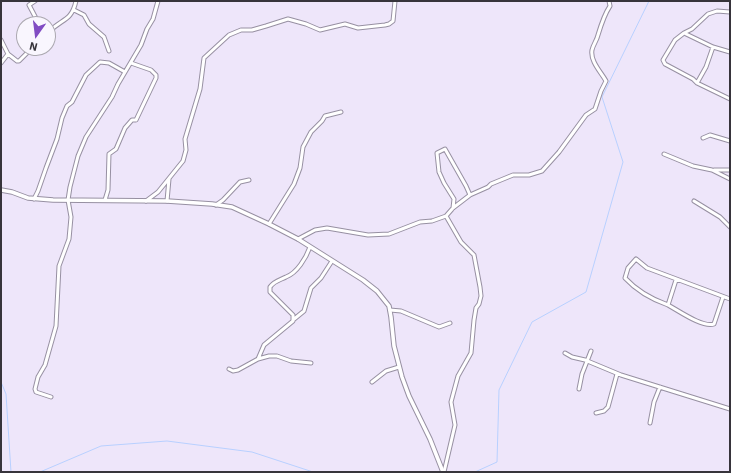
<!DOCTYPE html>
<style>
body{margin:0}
#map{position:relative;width:731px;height:473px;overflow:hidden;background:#eee6fa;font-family:"IBM Plex Sans",sans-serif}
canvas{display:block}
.frame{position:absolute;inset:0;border:2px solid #37343b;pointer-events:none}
.north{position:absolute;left:16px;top:16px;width:40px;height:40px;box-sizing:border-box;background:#f9f6fe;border:1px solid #aba8b0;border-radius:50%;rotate:194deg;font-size:11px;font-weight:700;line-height:16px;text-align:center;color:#37343b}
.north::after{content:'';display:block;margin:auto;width:14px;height:18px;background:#814cc3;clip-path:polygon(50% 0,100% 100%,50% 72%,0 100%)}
</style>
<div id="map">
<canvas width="731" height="473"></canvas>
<div class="frame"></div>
<div class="north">N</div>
</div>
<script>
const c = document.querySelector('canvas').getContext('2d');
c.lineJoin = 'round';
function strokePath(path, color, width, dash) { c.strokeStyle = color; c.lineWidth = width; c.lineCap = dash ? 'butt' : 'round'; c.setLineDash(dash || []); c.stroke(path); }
const stream = new Path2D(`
 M1,382l5,12 5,78
 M40,472l61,-26 66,-5 85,11 61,20
 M475,472l22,-10 2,-72 33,-68 54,-30 37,-130 -21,-65 47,-96`);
const minor = new Path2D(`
 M35,1l-6,4 10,19
 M74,10l10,5 5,9 15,13 5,14
 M730,12l-13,-1 -9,3 -16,15 -8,4 -9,7 -12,20 2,4 28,15 4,4 33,16
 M48,33c13,-15 23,-10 28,-32
 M684,33l29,14 17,5
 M1,40l7,14 9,7h2l13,-13
 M1,63l7,-9
 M697,83l9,-16 7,-20
 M703,138l7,-3 20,6
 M664,154l29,12 19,4 18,9
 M714,170h16
 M34,199l4,-8 8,-23 11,-29 5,-21 5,-12 5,-4 14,-27 14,-13 9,1 16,9
 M105,200l3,-10 1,-36 7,-5 9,-21 7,-8h4l20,-42v-3l-5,-5 -20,-7
 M146,201l12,-9 25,-31 3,-11 -1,-11 15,-50 4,-31 25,-23 12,-5h11l14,-4 22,-7 18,5 14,6 25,-6 13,4 27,-3 4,-1 4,-3 2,-20
 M167,201l2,-22
 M694,201l26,16 10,10
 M216,205l7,-5 17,-18 9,-2
 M453,208l1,-9 -10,-16 -5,-11 -2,-19 8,-4 21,37 4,9
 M269,224l25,-40 6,-16 3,-21 8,-15 11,-11 3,-5 16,-4
 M298,239l17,-9 12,-2 41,7 21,-1 31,-12 12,-1 14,-5 7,-8 17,-13 18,-8 3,-3 22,-9h16l13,-4 17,-19 27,-37 9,-6 6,-18 5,-10c-5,-9 -16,-20 -14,-31 1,-5 5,-10 6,-15 3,-10 6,-20 12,-29l-1,-5
 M676,280l-8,25c-17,-6 -31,-14 -43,-27l3,-10 8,-9 11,9 83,31
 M668,305c11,6 35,23 46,19l9,-27
 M390,310l11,1 38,16 11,-4
 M293,320l11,-9 7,-23 10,-10 11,-17
 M565,353l7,4 13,3 36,15 109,34
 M258,359l11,-3h8l14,5 20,2
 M229,369l4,2 5,-1 20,-11 6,-14 29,-24v-6l-23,-23v-5c4,-6 10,-7 16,-10 11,-4 20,-19 24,-30
 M372,382l14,-11 13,-4
 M579,389l3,-15 9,-23
 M51,397l-15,-5 -1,-3 3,-12 7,-12 11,-39 3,-60 10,-27 2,-22 -3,-17 2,-13 8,-31 8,-19 26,-40 6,-13 23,-39 6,-16 6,-10 5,-18
 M596,413l8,-2 4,-4 9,-33
 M650,423l4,-21 6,-15
 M444,472l11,-47 -4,-23 7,-26 13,-23 3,-33 2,-12 3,-4 2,-8 -1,-9 -6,-32 -13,-13 -15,-26`);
const tertiary = new Path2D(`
 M1,190l11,2 16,6 25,2 114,1 45,3 20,3 37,17 29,15 65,41 14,11 12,15 2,11 3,29 8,31 7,19 21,43 13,33`);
strokePath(stream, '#b8d0ff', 1);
strokePath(minor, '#9790a2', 5);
strokePath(tertiary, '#9790a2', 5.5);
strokePath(minor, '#fff', 3);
strokePath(tertiary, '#fff', 3.5);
</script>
